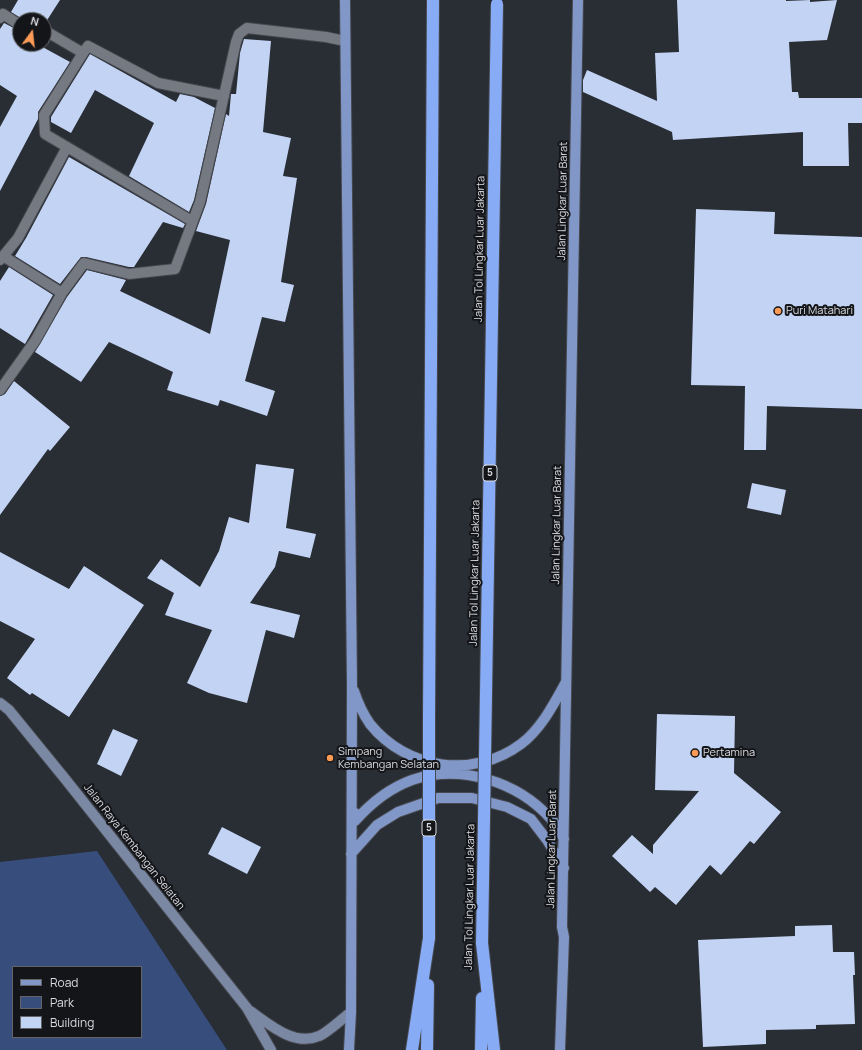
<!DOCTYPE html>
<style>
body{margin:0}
#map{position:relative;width:862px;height:1050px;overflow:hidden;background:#292d34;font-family:Manrope,sans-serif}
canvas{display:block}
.legend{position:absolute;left:12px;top:966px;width:130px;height:72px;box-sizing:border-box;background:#131518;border:1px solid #626468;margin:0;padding:5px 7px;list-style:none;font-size:12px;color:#d9dbe0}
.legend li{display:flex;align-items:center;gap:8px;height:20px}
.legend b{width:20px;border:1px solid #626468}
.north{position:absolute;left:12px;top:12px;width:40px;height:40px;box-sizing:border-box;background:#131518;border:1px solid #626468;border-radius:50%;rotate:15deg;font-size:11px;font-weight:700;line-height:16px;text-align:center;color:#d9dbe0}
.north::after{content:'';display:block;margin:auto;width:14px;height:18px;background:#fe9c57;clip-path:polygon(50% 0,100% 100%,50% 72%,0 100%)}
</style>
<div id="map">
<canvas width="862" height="1050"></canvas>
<ul class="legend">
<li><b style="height:5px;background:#8097c7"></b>Road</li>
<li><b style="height:11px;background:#374d7b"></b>Park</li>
<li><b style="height:11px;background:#c2d3f4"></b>Building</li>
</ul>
<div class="north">N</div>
</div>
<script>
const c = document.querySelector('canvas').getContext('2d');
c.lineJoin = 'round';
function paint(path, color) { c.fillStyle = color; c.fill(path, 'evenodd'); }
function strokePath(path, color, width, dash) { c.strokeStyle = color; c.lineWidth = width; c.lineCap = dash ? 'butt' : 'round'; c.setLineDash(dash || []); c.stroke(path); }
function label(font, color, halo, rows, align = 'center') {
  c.font = font + ' Manrope,sans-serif'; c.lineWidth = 4; c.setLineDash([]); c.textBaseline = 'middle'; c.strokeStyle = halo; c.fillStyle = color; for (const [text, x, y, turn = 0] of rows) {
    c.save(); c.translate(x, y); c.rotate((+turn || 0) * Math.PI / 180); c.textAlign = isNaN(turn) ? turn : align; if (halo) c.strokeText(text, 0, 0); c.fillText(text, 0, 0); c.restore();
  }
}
const green = new Path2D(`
 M97,851l130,199h-227v-188zM13,967h128v70h-128z`);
const building = new Path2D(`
 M18,0h42l-16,25v-5h-20l-13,-8z
 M677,0h109v1l24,-1v2l27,-2 -10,40 -38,2 3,50h6l1,6h63v25h-14l1,43h-46v-34l-130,8 -1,-8 -89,-40v-12l4,-10 70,31 -2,-48 24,-1z
 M4,23l16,8v13h17l33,18 -32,50v7l-38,72v-64l17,-31 -17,-11v-56z
 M244,39l27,2 -8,91 28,6 -8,38 14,2 -16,104 13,3 -9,37 -23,-5 -17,64 30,10 -8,25 -47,-16 -2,6 -51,-16 6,-18 -64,-30 -28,40 -46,-30 32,-55 20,-27 39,10 -6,11 90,43 20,-94 -34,-9 10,-27 20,-90 3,2 2,-22h5l4,-41z
 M90,54l86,48 4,-8 14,3 21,11 -21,92 -5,12 -60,-36 25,-53 -59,-33 -24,43 -20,-11v-5z
 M69,157l116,67 -2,4 -20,-6 -29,45h-5l-43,-10h-5l-21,27 -45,-28 11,-18z
 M696,209l79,3 -1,22 88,3v172l-95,-3 -1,44h-22l1,-64 -54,-1z
 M9,267l44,28 -28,49 -25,-16v-47z
 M14,381l56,46 -20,24 -2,-2 -48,66v-119l5,-2z
 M256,464l38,5 -8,59 30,6 -6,24 -31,-7 -4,16 -25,36 50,12 -6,23 -28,-8 -19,73 -38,-10 -22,-10 25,-53 -47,-15 9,-22 -27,-15 14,-19 39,28 19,-36 10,-34 20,6z
 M752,483l34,7 -5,25 -34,-7z
 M0,552l69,37 15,-23 60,39 -75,112 -37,-24 -2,2 -23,-17 28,-39 -35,-18z
 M657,714l78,2 -1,57 47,39 -27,32 -4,-3 -29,34 -11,-10 -34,40 -21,-18 -5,5 -38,-36 20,-21 21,19v-9l46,-54 -44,-1z
 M113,729l25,11 -17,36 -24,-12z
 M222,827l39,20 -14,27 -39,-20z
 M832,925l1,27h21l1,23h-2l2,49 -39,1v4l-50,1v14l-63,3 -5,-107 97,-4v-10z`);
const street = new Path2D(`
 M0,18l3,-4 17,11
 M44,39l5,-6 34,20 -39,62 1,19 147,87
 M83,53l5,-7 70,37 66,13
 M3,256l59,37
 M0,260l18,-22 49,-91
 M0,390l35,-49 27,-48 22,-30 45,11 46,-5 25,-67 36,-160 3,-8 8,-6 79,9 19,4`);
const secondary = new Path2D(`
 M0,703l9,7 57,70 181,228 24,42
 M250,1011c19,13 44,36 69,25 8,-3 24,-18 32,-24`);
const primary = new Path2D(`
 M345,0l7,685 -1,327 -2,38
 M354,691c4,12 9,23 16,33 37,46 104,55 151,20 20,-15 33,-40 45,-62
 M355,813v8c15,-17 35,-33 57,-41 49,-16 105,1 139,39 6,6 9,14 13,20
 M351,854l26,-29 21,-13 40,-14h34l35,9 24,12 16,21 17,28
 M560,1050l4,-113 -2,-10 16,-927`);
const highway = new Path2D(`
 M429,717l4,-717
 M482,943l12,107
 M412,1050l17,-112
 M427,1050l1,-65
 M481,1050l1,-52`);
const highwayBridge = new Path2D(`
 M429,938v-221
 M482,943l15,-939`);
const markers = [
 [778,311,4,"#fe9c57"],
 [695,753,4,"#fe9c57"],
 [330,758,4,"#fe9c57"]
];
const shields = [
 [490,473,14],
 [429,828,14]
];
const shieldNames = [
 ["5",490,473],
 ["5",429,828]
];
const streetNames = [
 ["Jalan Lingkar Luar Barat",563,201,-89],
 ["Jalan Tol Lingkar Luar Jakarta",480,249,-89],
 ["Jalan Lingkar Luar Barat",557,525,-89],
 ["Jalan Tol Lingkar Luar Jakarta",475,573,-89],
 ["Jalan Raya Kembangan Selatan",134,847,52],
 ["Jalan Lingkar Luar Barat",552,849,-89],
 ["Jalan Tol Lingkar Luar Jakarta",470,897,-89]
];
const poiNames = [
 ["Puri Matahari",786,311],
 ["Simpang",338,752],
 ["Kembangan Selatan",338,765],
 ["Pertamina",703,753]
];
paint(green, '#374d7b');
paint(building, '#c2d3f4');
strokePath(street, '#46484e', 12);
strokePath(secondary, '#46484e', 12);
strokePath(primary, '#46484e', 12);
strokePath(highway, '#46484e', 14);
strokePath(street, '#757981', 10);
strokePath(secondary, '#7a88a4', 10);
strokePath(primary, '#8097c7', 10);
strokePath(highway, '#87abf5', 12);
strokePath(highwayBridge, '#46484e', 14, []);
strokePath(highwayBridge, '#87abf5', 12);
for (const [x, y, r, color] of markers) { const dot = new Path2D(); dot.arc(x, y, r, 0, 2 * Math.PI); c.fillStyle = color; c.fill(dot); strokePath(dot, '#131518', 1.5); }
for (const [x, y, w] of shields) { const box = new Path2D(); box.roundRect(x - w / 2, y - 8, w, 16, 3); c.fillStyle = '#131518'; c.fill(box); strokePath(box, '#d9dbe0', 1); }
label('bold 10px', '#d9dbe0', null, shieldNames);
label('11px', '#d9dbe0', '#131518', streetNames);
label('11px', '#d9dbe0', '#131518', poiNames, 'left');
</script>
